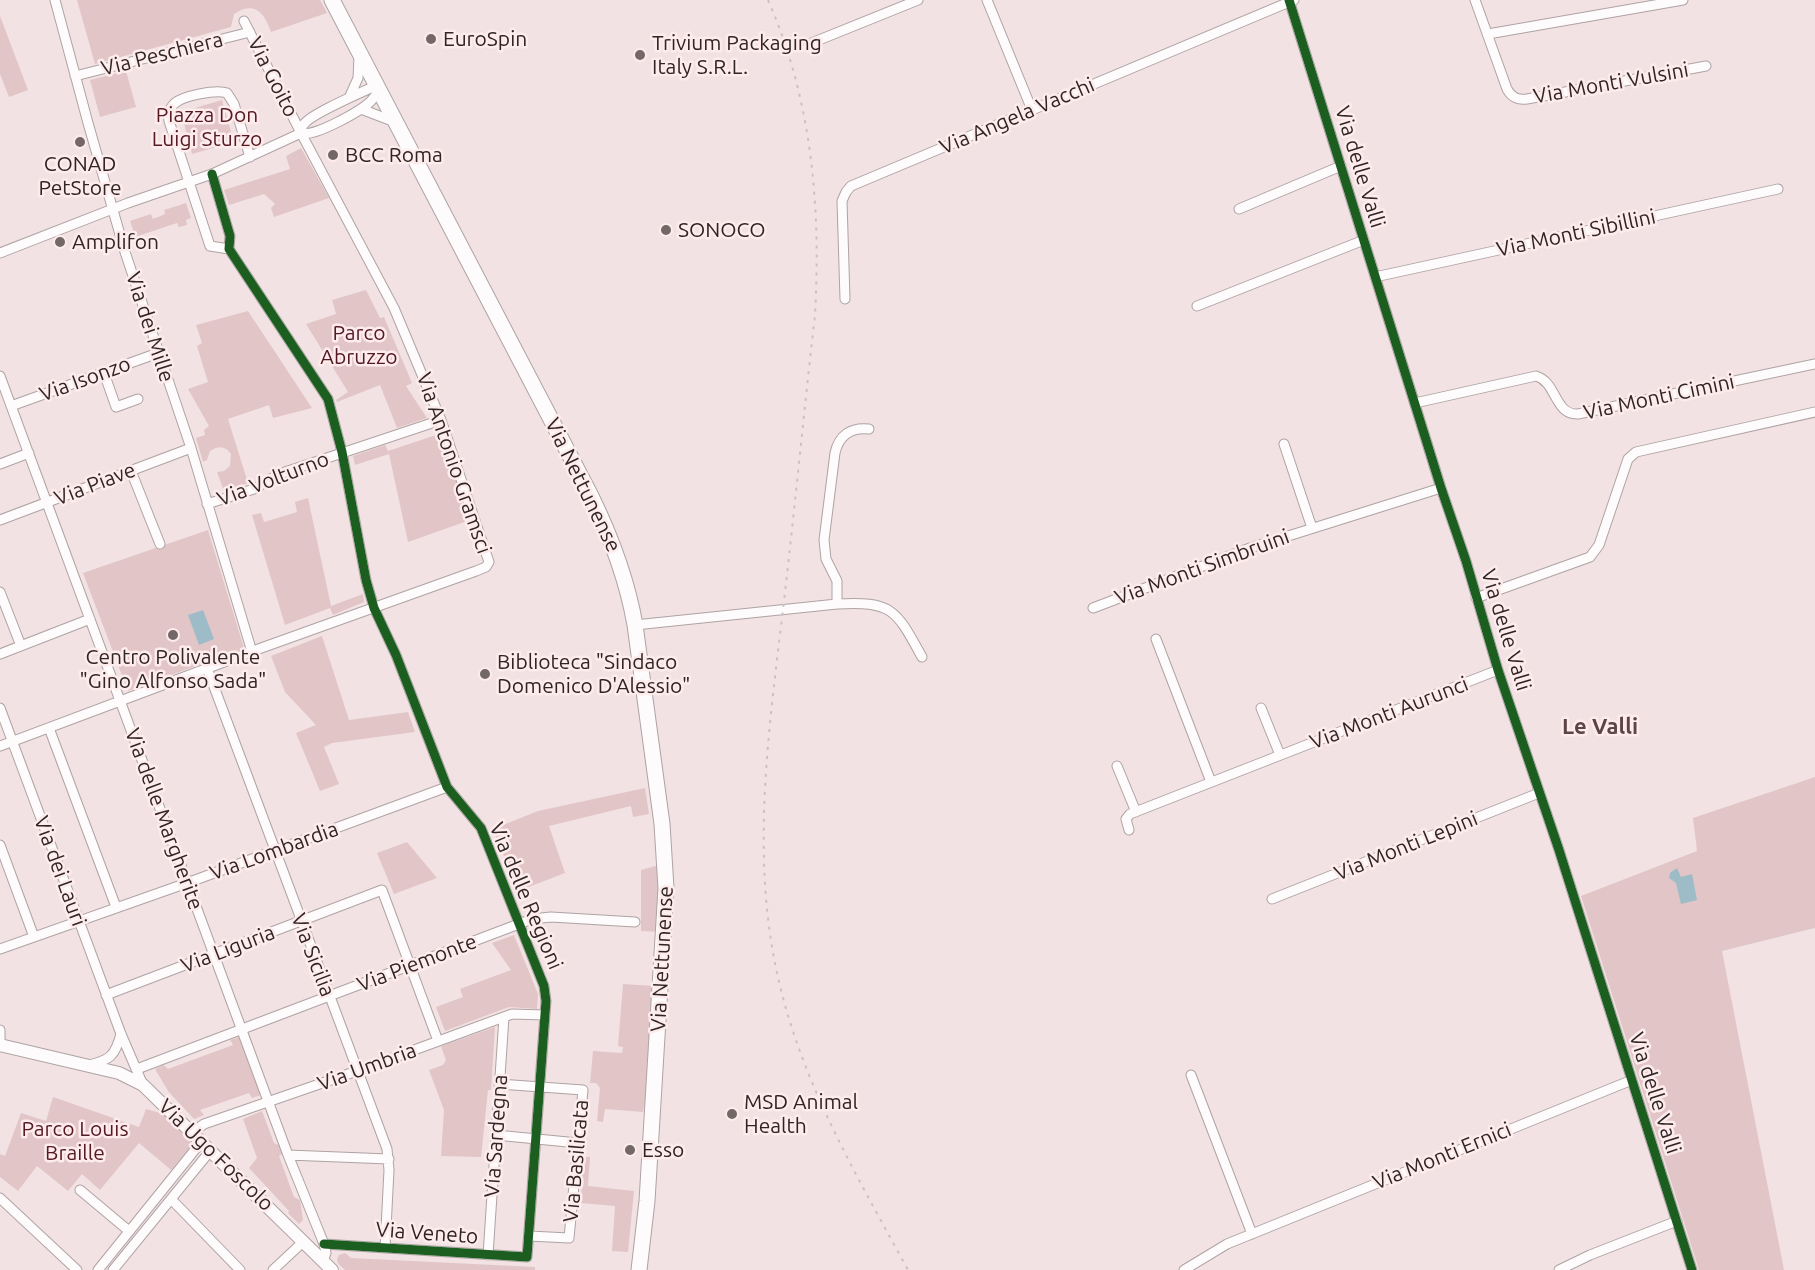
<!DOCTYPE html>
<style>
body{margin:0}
canvas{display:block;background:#f2e2e3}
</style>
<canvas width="1815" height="1270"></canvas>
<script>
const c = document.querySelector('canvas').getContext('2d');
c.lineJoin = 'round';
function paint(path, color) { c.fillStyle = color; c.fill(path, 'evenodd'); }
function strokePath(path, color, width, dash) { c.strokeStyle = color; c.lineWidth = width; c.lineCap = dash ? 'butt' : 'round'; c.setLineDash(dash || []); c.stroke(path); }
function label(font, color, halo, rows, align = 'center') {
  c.font = font + ' Ubuntu,sans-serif'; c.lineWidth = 5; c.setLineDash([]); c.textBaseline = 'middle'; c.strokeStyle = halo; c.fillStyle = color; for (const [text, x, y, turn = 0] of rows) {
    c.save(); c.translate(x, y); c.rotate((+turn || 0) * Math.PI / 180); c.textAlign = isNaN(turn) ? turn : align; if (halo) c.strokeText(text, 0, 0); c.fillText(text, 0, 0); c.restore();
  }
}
const green = new Path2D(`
 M77,0h243l7,13 -56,19c-6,-18 -16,-32 -37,-18l-3,13 -136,37z
 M0,16l28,74 -19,7 -9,-23z
 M126,71l10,36 -36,10 -10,-37z
 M222,100l12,42 -42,12 -11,-42z
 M301,148l28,50 -55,19 -3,-9 4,-4 -11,-10 -35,11 -5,-15 66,-21 -4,-13z
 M186,203l5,15 -5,2 1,5 -8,2 -2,-4 -36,12 1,5 -2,1 -1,-3 -3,1 -6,-18 21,-7 2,5 12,-5 -1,-4z
 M366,290l14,28 4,-1 28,66 -6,3 21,32 -30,10 -17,-43 -43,17 -1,-2 12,-8 -42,-68 30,-10 -4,-14z
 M248,311l64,97 -39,10 -4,-13 -41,14 20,64 -24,8 -7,-19 7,-1 6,-5 1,-12c-5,-8 -13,-9 -21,-3l-3,9 -4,2 -7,-24 9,-3 -1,-5 5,-4 -21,-37 20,-7 -11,-36 5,-3 -6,-18z
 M439,434l31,86 -62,22 -19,-88 -34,11 -2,-9 32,-11 3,6z
 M308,498l23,108 32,-12 1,8 -31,13 -3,-7 -45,17 -33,-110 9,-2 3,9 33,-10 -2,-10z
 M208,530l36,118 -116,43 -45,-118z
 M322,636l27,84 59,-8 7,20 -83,11 -8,4 15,37 -19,7 -24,-58 20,-8 -31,-33 -14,-36z
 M1815,777v151l-93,23 62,319h-85l-118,-374 116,-45 -4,-33z
 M645,788l4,26 -16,3 -2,-11 -82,20 16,47 -47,18 -25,-62 45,-18z
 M407,842l30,36 -43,16 -17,-41z
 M663,864l-1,68 -21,-1v-61z
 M514,935l24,59 -1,15 -28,-2 -64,24 -9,-24 27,-10 -3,-8 51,-19 -19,-27z
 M623,984l31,2 -4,88 -7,38 -38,-3 -2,13 -6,-1 3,-33 -4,-5h-6l3,-32 29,2 1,-6 -5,-1z
 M495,1027l-4,63h-3l-7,67 -40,-1 3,-46 -15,-40 14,-5 3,-5 -5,-14z
 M239,1037l22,58 -9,3 -3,-5 -49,17 4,5 -10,4 -26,-28 -13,-22 9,-4 4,4 65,-24 -3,-5z
 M53,1097l86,30 7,-18 18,5 29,30 -22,26 -32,-27 -39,47 -18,-16 -14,17 -31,-25 -19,25 -18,-14v-23l5,2 16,-43 25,8z
 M262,1111l12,32 5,2 3,9 -3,2 15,41 6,3 3,20 -4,4 -11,-11 1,-2 -40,-43 8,-10 -14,-39z
 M585,1157h5l-2,29 46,5 -6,61 -16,-1 3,-45 -34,-3 2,-45z
 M345,1253l6,5 184,9v3h-190c-5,-5 -11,-8 -6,-15z`);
const water = new Path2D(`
 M203,610l11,29 -15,6 -11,-30z
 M1677,868l4,9 11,-3 5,26 -16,4 -5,-21 -7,-5 1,-5z`);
const minor = new Path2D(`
 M55,0l33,123 37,129 66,196 61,204
 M987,0l45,110
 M1289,0l152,488 25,73 32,109 61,180 133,420
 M1475,0l32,89c5,9 11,11 20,10l179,-33
 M1488,34l195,-34
 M809,44l109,-44
 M75,76l175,-44
 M349,98l9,-20 1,-21
 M361,109l34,13
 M301,133c0,-3 1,-7 3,-9 8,-11 59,-32 73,-39
 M212,174l18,62 -1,13 99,150 14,53 24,128 8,28 22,47 51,132 34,41 63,158 2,15 -19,256 -203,-13
 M1239,209l102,-43
 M229,249l-19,-3 -41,-125c-1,-7 0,-13 6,-18 8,-7 41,-14 52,-10l7,11 16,53
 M0,253l128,-50 84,-29 89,-41c12,5 60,-22 70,-32 4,-4 6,-7 8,-12
 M1375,277l403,-88
 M845,299l-3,-98 4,-9 5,-6 443,-186
 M1197,306l167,-66
 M104,373l12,34 22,-8
 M0,376l288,779 36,89 2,9 -3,8
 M1415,403l121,-27c21,6 18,39 42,38l237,-50
 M11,406l147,-53
 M1284,444l28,84
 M0,464l29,-11
 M131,471l29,73
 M207,504l50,-16 7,-6 21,-10 156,-52
 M0,520l191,-72
 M0,592l21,54
 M1476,598l114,-41 9,-12 29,-86 8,-7 179,-40
 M837,604v-23l-11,-22 -2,-19 11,-87c4,-18 16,-26 34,-24
 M1093,608l157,-60 191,-60
 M635,625l202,-21c56,-3 59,6 85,53
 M1156,639l55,143
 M0,654l90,-35
 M207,668l180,481 2,21 -4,78
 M0,708l121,326 22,51
 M1261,708l19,47
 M49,728l67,179
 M0,746l264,-99 212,-76 10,-4 3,-5 -48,-142 -47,-112 -93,-175 -57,-112
 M1117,766l19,46
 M1129,830l-3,-11 4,-5 368,-144
 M0,845l34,92
 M1272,899l267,-106
 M0,949l187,-66 260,-96
 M106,995l276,-105 56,151
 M0,1030v13
 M89,1065c21,-5 26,-9 32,-31
 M137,1069l395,-150 19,-2 84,5
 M1191,1075l61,159
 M499,1084l84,6 -14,148 -40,-2
 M193,1132l11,-8 153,-53 155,-57 33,1
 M496,1135l82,8
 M288,1155l101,4
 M80,1190l49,41
 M0,1198l77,72
 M171,1199l69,71
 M488,1255l16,-238
 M98,1270l104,-129
 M113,1270l98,-120
 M273,1270l31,-29
 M1184,1270l43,-26 405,-164
 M1559,1270l31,-15 87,-34`);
const tertiary = new Path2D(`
 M0,1045l119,28 24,12 189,185`);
const primary = new Path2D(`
 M332,0l259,496c20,41 36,83 44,129l27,199 4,64 -19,313 -8,69`);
const rail = new Path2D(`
 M768,0c44,100 53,207 47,315 -11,95 -20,191 -31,286 -15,128 -35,258 -4,385 25,103 78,192 128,284`);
const cycleway = new Path2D(`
 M1289,0l152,488 25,73 32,109 61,180 133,420
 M212,174l18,62 -1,13 99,150 14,53 24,128 8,28 22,47 51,132 34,41 63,158 2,15 -19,256 -203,-13`);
const markers = [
 [431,39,6,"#736768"],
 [640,55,6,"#736768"],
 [80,142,6,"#736768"],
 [333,155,6,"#736768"],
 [666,230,6,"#736768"],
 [60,242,6,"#736768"],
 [173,635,6,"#736768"],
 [485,674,6,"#736768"],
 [732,1114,6,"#736768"],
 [630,1150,6,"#736768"]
];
const poiNames = [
 ["EuroSpin",443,39],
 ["Trivium Packaging",652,43],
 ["Italy S.R.L.",652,67],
 ["BCC Roma",345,155],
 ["CONAD",80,164,"center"],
 ["PetStore",80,188,"center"],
 ["SONOCO",678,230],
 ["Amplifon",72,242],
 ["Centro Polivalente",173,657,"center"],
 ["\"Gino Alfonso Sada\"",173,681,"center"],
 ["Biblioteca \"Sindaco",497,662],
 ["Domenico D'Alessio\"",497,686],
 ["MSD Animal",744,1102],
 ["Health",744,1126],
 ["Esso",642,1150]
];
const streetNames = [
 ["Via Peschiera",162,54,-14],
 ["Via Goito",273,77,63],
 ["Via Monti Vulsini",1611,83,-10],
 ["Via Angela Vacchi",1017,116,-23],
 ["Via delle Valli",1360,167,73],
 ["Via Monti Sibillini",1576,233,-12],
 ["Via dei Mille",150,327,72],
 ["Via Isonzo",85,379,-20],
 ["Via Monti Cimini",1659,397,-12],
 ["Via Antonio Gramsci",454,463,71],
 ["Via Volturno",273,479,-21],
 ["Via Piave",95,484,-21],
 ["Via Nettunense",583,485,64],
 ["Via Monti Simbruini",1202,567,-20],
 ["Via delle Valli",1506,630,73],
 ["Via Monti Aurunci",1389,713,-21],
 ["Via delle Margherite",164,819,70],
 ["Via Monti Lepini",1406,846,-22],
 ["Via Lombardia",274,851,-20],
 ["Via dei Lauri",60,871,70],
 ["Via delle Regioni",526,896,67],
 ["Via Liguria",228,949,-21],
 ["Via Sicilia",313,955,69],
 ["Via Nettunense",662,959,-87],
 ["Via Piemonte",417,963,-21],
 ["Via Umbria",367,1067,-20],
 ["Via delle Valli",1655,1093,72],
 ["Via Sardegna",496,1136,-86],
 ["Via Ugo Foscolo",216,1155,44],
 ["Via Monti Ernici",1442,1156,-22],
 ["Via Basilicata",576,1161,-85],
 ["Via Veneto",427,1233,4]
];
const parkNames = [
 ["Piazza Don",207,115],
 ["Luigi Sturzo",207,139],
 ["Parco",359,333],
 ["Abruzzo",359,357],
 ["Parco Louis",75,1129],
 ["Braille",75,1153]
];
const neighbourhoodNames = [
 ["Le Valli",1600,727]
];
paint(green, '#e2c6c7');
paint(water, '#9dbcc7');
strokePath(minor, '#afa3a4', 11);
strokePath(tertiary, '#afa3a4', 14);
strokePath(primary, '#afa3a4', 17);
strokePath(minor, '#fdfbfb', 9);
strokePath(tertiary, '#fdfbfb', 12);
strokePath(primary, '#fdfbfb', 15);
strokePath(rail, '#c6c3c3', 2, [3, 6]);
strokePath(cycleway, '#1b5e20', 9);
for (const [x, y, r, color] of markers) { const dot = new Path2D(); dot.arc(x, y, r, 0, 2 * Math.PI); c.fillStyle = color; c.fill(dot); strokePath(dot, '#feeced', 2); }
label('21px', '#2f2525', '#feeced', poiNames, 'left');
label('21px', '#2f2525', '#feeced', streetNames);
label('21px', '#541921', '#feeced', parkNames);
label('bold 22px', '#5c4546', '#feeced', neighbourhoodNames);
</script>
